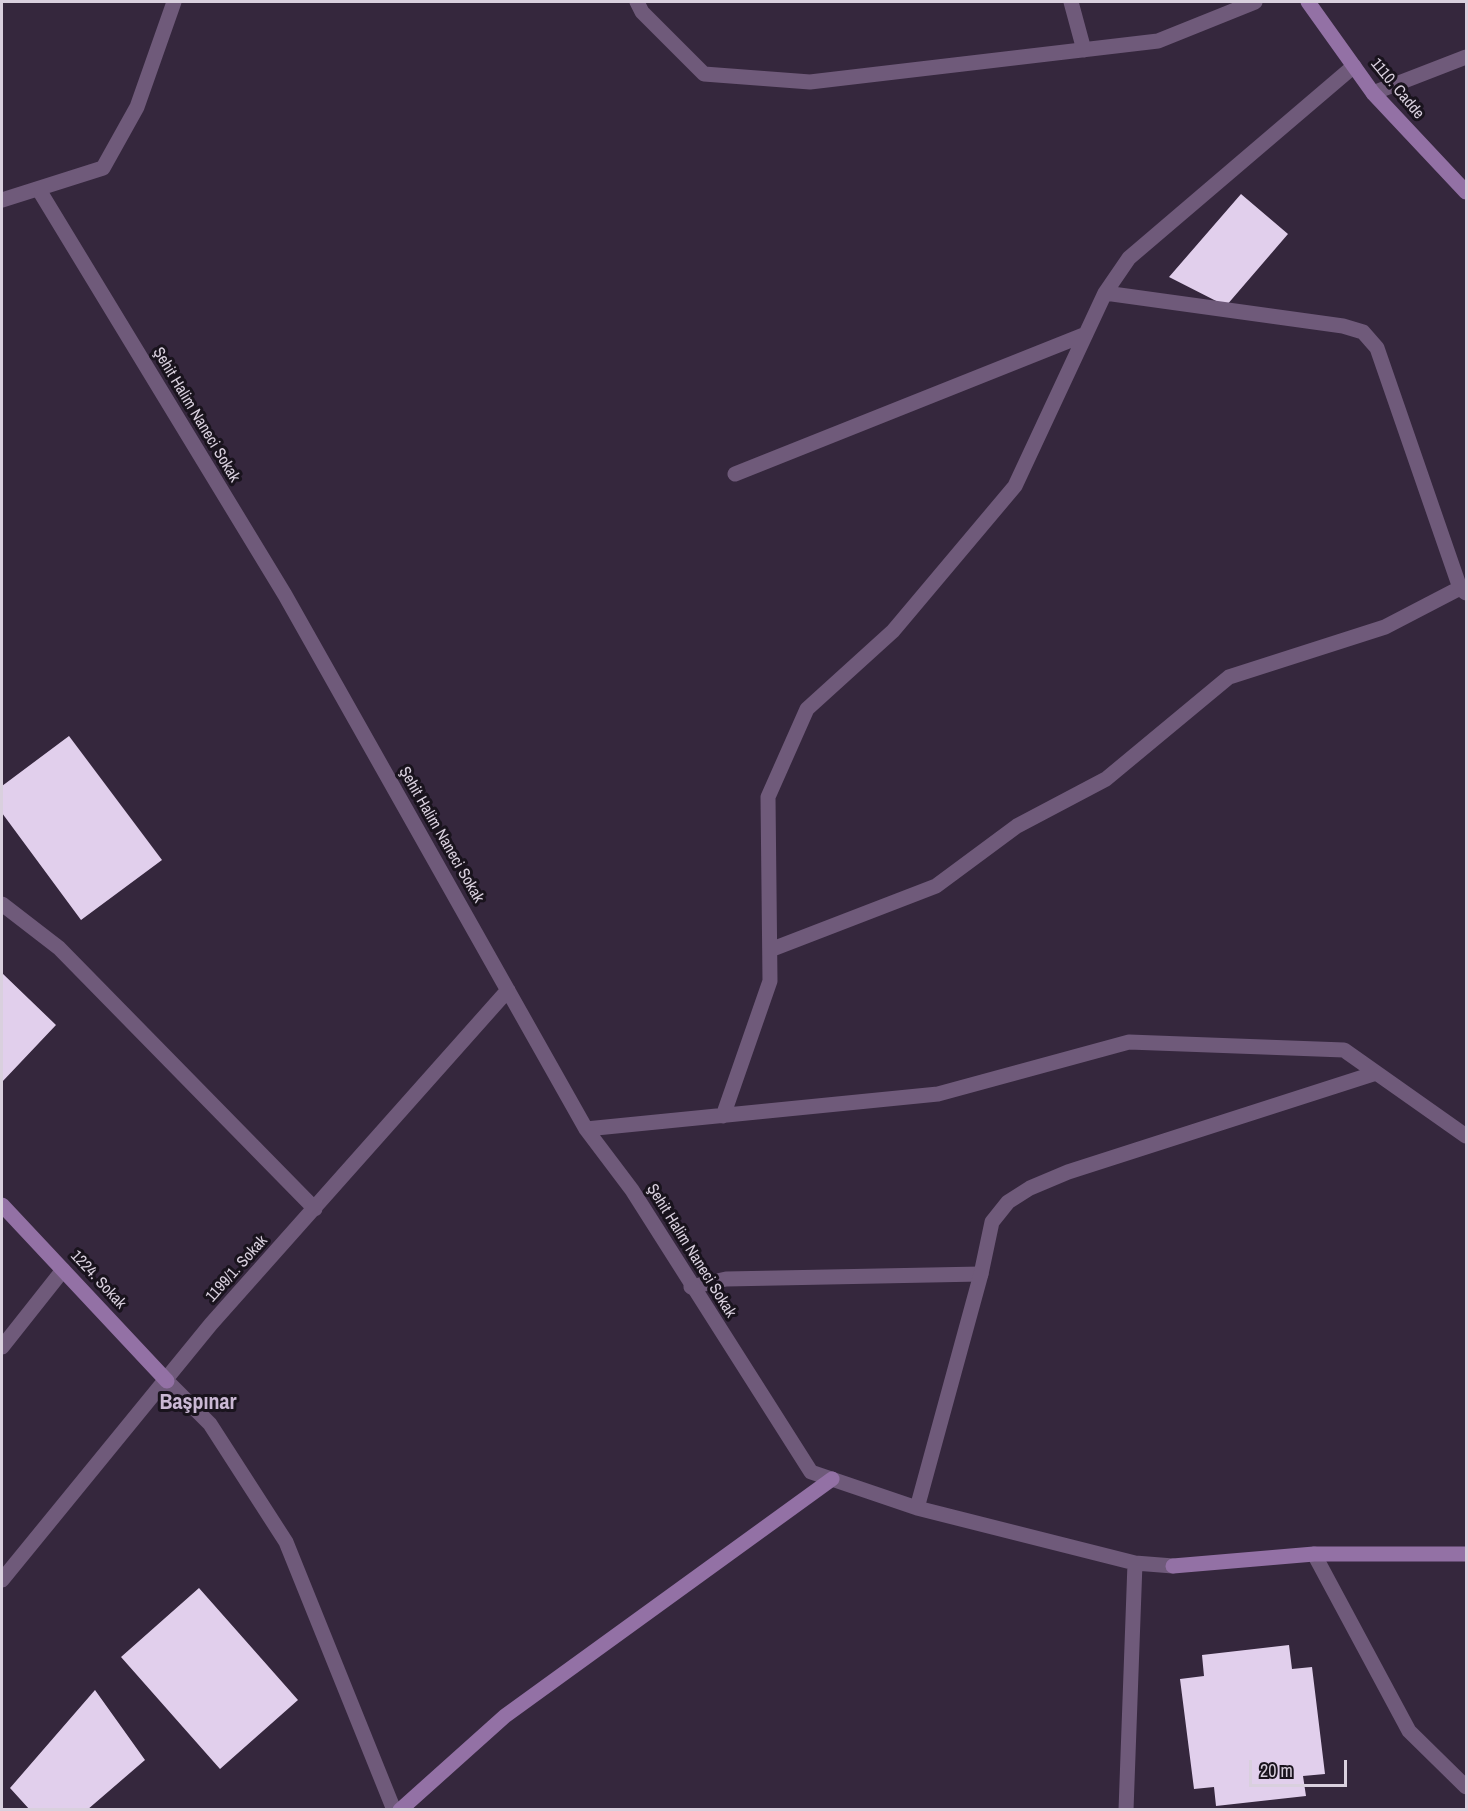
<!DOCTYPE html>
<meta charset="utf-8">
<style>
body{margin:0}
#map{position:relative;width:1468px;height:1811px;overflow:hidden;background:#35273d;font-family:"Archivo Narrow",sans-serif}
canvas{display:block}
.frame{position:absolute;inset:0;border:3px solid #d9d0de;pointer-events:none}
.scale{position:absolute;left:1249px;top:1760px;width:98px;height:27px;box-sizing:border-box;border:3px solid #d9d0de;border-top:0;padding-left:8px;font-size:18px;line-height:21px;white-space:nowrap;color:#d9d0de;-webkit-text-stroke:4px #19131d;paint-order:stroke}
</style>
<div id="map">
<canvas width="1468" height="1811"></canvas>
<div class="frame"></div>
<div class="scale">20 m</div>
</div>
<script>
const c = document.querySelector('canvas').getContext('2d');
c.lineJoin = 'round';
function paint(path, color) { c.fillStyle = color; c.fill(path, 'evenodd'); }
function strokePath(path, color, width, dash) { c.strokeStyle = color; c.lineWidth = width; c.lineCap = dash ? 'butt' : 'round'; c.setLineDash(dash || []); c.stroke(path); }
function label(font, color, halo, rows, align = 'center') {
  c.font = font + ' "Archivo Narrow",sans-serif'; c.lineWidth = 6; c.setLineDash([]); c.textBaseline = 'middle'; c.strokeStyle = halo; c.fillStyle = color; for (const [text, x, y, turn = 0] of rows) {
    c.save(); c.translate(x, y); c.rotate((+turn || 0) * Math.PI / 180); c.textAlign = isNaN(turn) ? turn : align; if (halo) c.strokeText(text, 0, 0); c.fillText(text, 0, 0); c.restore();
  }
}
const building = new Path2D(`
 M1241,194l47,40 -62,72 -57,-29z
 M69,736l93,124 -81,60 -79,-107v-27z
 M2,973l54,52 -54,57z
 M199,1588l99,112 -78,69 -99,-112z
 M1289,1645l3,24 20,-2 13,107 -22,2 3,20 -90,10 -2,-19 -20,2 -14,-110 24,-3 -2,-21z
 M95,1690l50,70 -58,50h-57l-20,-22z`);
const lane = new Path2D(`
 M691,1287l35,-8 255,-5`);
const street = new Path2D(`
 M637,2l5,10 62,62 106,8 348,-41 97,-39
 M1071,2l13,48
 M1373,93l93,-36
 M39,190l246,405 301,534 46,61 179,282 106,36 218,55 38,3
 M2,200l101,-32 34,-61 37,-105
 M1105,293l238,33 20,6 14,16 83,240 6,5
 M735,474l351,-140
 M2,904l57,44 256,261
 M770,950l166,-64 81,-60 89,-47 123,-102 156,-50 75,-39
 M723,1116l47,-135 -2,-184 39,-88 86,-78 122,-145 90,-193 24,-35 225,-192
 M586,1129l352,-35 191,-52 215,8 122,86
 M2,1347l61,-77
 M167,1381l43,43 76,118 108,268
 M917,1508l64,-234 11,-52 16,-20 22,-14 38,-16 308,-99
 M1314,1554l95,177 57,56
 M2,1580l209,-256 297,-334
 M1126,1810l9,-247`);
const secondary = new Path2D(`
 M1308,2l65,91 93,99
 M2,1205l165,176
 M1173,1566l141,-12h152
 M400,1810l105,-94 327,-237`);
const streetNames = [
 ["1110. Cadde",1397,89,50],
 ["Şehit Halim Naneci Sokak",196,415,59],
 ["Şehit Halim Naneci Sokak",441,835,60],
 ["Şehit Halim Naneci Sokak",691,1251,58],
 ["1199/1. Sokak",237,1269,-48],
 ["1224. Sokak",98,1280,47]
];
const districtNames = [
 ["Başpınar",198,1403]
];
paint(building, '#e1cfec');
strokePath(lane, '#6f5a7a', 15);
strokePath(street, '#6f5a7a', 15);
strokePath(secondary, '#9371a5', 15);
label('16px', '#d9d0de', '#19131d', streetNames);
label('bold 22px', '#cab8d4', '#19131d', districtNames);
</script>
